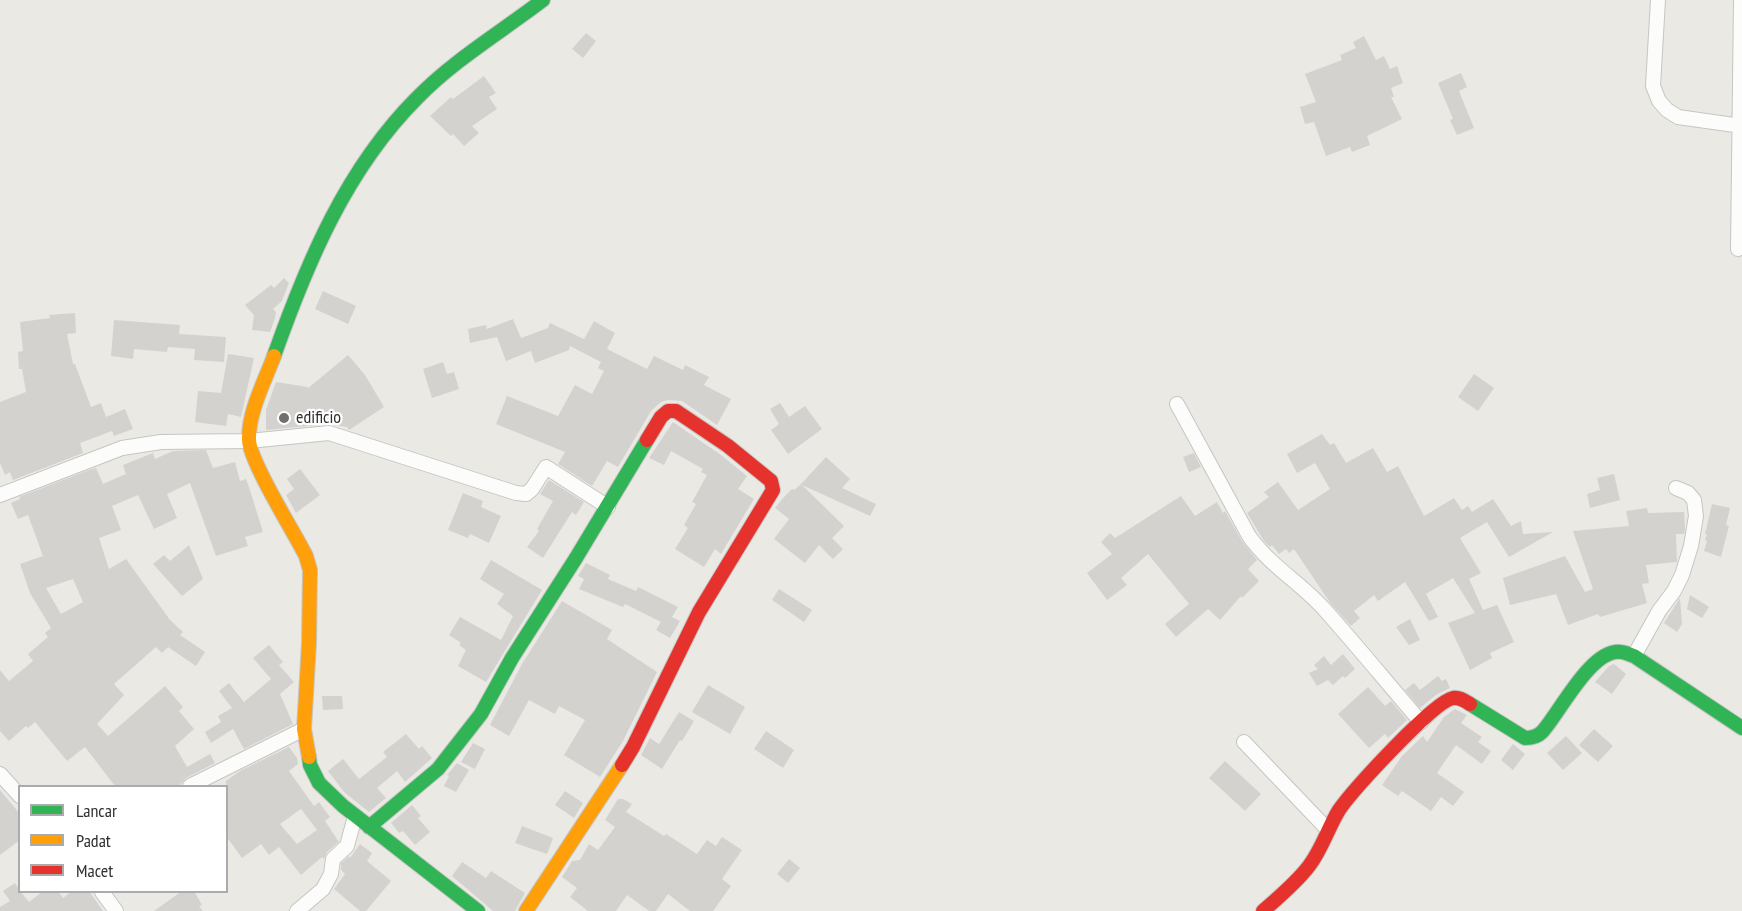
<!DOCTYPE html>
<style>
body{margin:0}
#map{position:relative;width:1742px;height:911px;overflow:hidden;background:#ebe9e4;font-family:"PT Sans Narrow",sans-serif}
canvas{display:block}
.legend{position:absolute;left:18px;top:785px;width:210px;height:108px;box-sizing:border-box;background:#fff;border:2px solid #ababab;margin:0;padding:8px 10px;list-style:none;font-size:18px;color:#2e2e2e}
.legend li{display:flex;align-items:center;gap:12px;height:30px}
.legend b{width:30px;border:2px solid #ababab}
</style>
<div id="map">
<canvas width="1742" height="911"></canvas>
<ul class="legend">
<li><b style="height:8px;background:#30b455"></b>Lancar</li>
<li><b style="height:8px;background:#ff9f0a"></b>Padat</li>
<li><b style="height:8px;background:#e5322d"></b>Macet</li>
</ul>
</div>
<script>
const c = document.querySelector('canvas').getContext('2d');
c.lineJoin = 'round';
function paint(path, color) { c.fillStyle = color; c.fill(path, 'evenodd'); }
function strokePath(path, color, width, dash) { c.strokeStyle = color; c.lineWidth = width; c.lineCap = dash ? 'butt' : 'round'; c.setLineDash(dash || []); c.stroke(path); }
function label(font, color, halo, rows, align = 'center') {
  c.font = font + ' "PT Sans Narrow",sans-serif'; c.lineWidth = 4.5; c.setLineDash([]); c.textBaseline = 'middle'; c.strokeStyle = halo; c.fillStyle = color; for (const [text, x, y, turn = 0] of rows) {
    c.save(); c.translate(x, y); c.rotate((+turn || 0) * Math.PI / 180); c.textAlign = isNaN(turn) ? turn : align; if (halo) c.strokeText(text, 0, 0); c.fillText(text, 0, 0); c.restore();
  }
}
const building = new Path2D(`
 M586,33l10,8 -13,17 -11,-9z
 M1364,36l12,24 8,-4 6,13 7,-3 6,17 -12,5 3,9h-3l11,22 -35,17 3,9 -18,7 -2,-5 -24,9 -12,-34 -9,2 -5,-17 16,-5 -11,-28 37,-14 -2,-5 16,-7 -3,-6z
 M1461,73l6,14 -8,4 15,37 -17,7 -7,-15 3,-1 -15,-36z
 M484,76l12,17 -7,4 8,12 -25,17 7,7 -15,13 -11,-12 -2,2 -21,-20 21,-19 2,2z
 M284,278l5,5 -7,18 -9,8 3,3 -1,6 -5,14 -18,-2 2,-15 -9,-10 26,-20 3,3z
 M323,291l33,15 -8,18 -33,-15z
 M75,313l1,20 -9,1 6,30h2l16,43 10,-4 5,14 19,-8 8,20 -19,7 -2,-5 -32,12 3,10 -70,27 -3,-8 -5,3 -5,-12v-61l26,-10 -4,-23h-3l-1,-17 5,-1 -3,-29 30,-4 -1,-3z
 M513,319l8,19 27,-10 2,-5 34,16 10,-18 21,12 -8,16 40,20 7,-13 29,14 2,-5 24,12 -5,8 27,14 -14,26 -35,-24 -14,-1 -7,2 -10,9 -33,56 -11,-6 -15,25 -34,-22 7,-12 -69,-28 11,-28 51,20 17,-31 17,9 12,-23 -6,-3 3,-6 -31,-16 -1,4 -34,13 -4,-12 -25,10 -9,-24 -27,6 -2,-14 18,-4 1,4z
 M114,320l66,5 -1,9 47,3 -2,25 -30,-2 1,-11 -27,-2 -1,5 -33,-3 -1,10 -22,-3z
 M228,354l26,4 -13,59 -13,-3 -2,12 -31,-4 3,-31 23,2z
 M348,355l17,20 19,32 -35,23 -2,-3 -18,-3 -63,6v-20l10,-28 32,5 -1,2z
 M443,362l4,12 7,-2 5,17 -27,9 -9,-29z
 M1474,374l20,14 -16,23 -20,-14z
 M780,403l9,14 16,-11 17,23 -34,25 -17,-24 8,-6 -9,-15z
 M673,422l48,33 26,21 -9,13 16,10 -33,55 -6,-5 -11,18 -29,-18 13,-21 -4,-3 12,-21 -4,-2 15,-27 -6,-3 2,-3 -32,-18 -7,14 -15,-7z
 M1322,434l8,11 4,-2 12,20 27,-15 14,24 11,-6 26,50 30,-18 8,12 6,-4 4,6 21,-13 18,27 10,-5 2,13 30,-2 -44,25 -22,-35 -27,16 21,35 -12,6 14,31 14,-5 17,37 -24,11 2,5 -22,12 -22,-47 27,-10 -22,-35 -27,16 12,23 -9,4 -24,-39 -27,19 -4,-6 -20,16 6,7 -9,8 -20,-22 -37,-55 -5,4 -3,-4 -7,5 -7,-9 -2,2 -6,-6 -17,-28 22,-16 -5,-5 14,-10 20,28 32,-21 -15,-26 -18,10 -10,-19z
 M206,450l7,18 22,-6 5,19 6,-2 3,8 14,45 -18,5 3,9 -32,10 -26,-73 -23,11 10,24 -23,11 -16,-34 -26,11 9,24 -22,8 10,31 17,-10 44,61 13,12 -3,3 25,17 -9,14 -28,-19 -6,6 -6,-6 -42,37 10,11 -27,29 11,12 57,-50 18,21 -4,4 15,18 -19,17 12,21 23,-13 5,9 -29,15 -7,8h-64l-30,-39 -18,14 -32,-39 -7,6 -2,-2 -17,15 -9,-10v-61l9,11 24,-20 -5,-7 20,-17 -3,-4 6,-5 -21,-35 -10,-29 23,-8 -15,-41 -10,4 -7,-16 9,-4 -1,-2 70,-27 7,-2 7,16 23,-10 -3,-9 30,-12 2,6 18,-8zM73,579l10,23 -22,12 -15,-26z
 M1194,453l7,14 -12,5 -6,-15z
 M826,457l24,22 -8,9 34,16 -6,12 -68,-31 42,41 -12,12 11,11 -10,10 -14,-14 -14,18 -31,-24 15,-20 -14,-11 8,-10 9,-9 2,1 7,-6z
 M300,469l20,26 -24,18 -10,-18 8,-6 -7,-10z
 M1614,474l6,26 -30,8 -3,-14 13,-4 -3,-12z
 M549,480l35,22 -8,13 -4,-3 -29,46 -16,-11 12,-16 -2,-2 16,-28 -13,-7z
 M463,493l20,8 -2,6 20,9 -12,27 -19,-9 -2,4 -20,-8z
 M1181,496l14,20 22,-14 6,11 2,-2 17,30 15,19 -9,9 11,12 -17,17 -1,-2 -21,24 -12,-11 -32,28 -11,-13 24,-20 -41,-50 -27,24 6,7 -20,15 -20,-27 25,-19 -11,-12 9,-9 5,5z
 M1712,504l18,4 -4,17 3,1 -8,31 -17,-6 3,-10 -2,-1 2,-6h-2z
 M1647,508l1,5 36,-1 1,18 -1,4h-8l1,28 -31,3 3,18 -7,1 5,19 -47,14 -2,-3 -30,11 -12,-31 -46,11 -7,-27 62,-22 20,36 8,-3 -20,-58 56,-5 -3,-15z
 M189,545l14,34 -21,17 -29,-32 11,-9 6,6z
 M491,560l51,30 -56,92 -28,-16 8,-16 -7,-5 2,-2 -12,-8 11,-18 41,23 12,-24 -16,-12 7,-10 -24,-15z
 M586,563l24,12 -2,4 28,12 2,-4 40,20 -6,10 8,4 -10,17 -14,-8 5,-8 -36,-18 -2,3 -44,-18 5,-10 -6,-3z
 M779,589l33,21 -8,12 -32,-22z
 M1690,595l19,12 -7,11 -15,-9z
 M1680,598l2,26 -5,8 -13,-9z
 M562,601l50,29 -5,9 50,33 -34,69 -23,36 -36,-22 21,-35 -26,-14 -4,8 -26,-14 -20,36 -19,-11 32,-61z
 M1410,619l10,21 -11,5 -13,-18z
 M269,645l14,17 -4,3 15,17 -14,12 13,30 -49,25 -11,-20 -22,14 -6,-11 16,-10 -3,-6 14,-8 -13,-17 10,-8 15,19 27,-23 -18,-21z
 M1343,654l12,15 -10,9 -2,-2 -10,9 -5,-5 -11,6 -8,-13 9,-4 -4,-4 10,-9 7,9z
 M1614,664l12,10 -14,20 -17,-12 14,-16z
 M1438,676l4,5 4,-2 4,9 -14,7 -16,13 -15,-18 9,-7 6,7z
 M708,685l37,22 -15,27 -38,-22z
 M1368,687l17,19 6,-5 16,19 -19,18 -3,-4 -16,14 -31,-34z
 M322,696h20l1,13 -20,1z
 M1455,709l12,6 -6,8 21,14 -4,5 13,9 -9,13 -26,-19 -19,28 27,19 -11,14 -12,-9 -10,14 -29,-20 -4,5 -16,-11 20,-29 21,-20 4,6 17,-25z
 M679,712l15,9 -12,20 -2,-1 -18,29 -21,-14 9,-17 9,6z
 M1594,729l19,17 -15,16 -19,-17z
 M766,731l28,19 -11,18 -29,-19z
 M406,734l13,15 3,-3 10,12 -27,24 -8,-11 -20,17 9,10 -17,14 -25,-20 -16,-21 15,-12 16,20 28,-22 -4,-5z
 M1566,736l16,17 -19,17 -16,-17z
 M473,743l12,6 -10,20 -14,-7z
 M1513,744l12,10 -12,16 -12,-10z
 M289,747l8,11 1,6 -9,7 25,35 5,-4 11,15 -5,4 14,21 -12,10 -3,7 -2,-2 -21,18 -22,-28 -10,8 -8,-11 -19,14 -16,-22v-55l14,-10zM301,809l16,21 -20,14 -17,-20z
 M1225,761l36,33 -16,17 -36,-33z
 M457,763l12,7 -13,22 -12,-6 5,-10 -2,-1z
 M0,790l20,24v26l-20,15z
 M565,791l18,12 -9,15 -19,-13z
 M618,799h5l9,5 -6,8 38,24 2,-2 31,20 10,-14 9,6 6,-9 20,13 -20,29 9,7 -18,25h-23l-22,-17 -12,17h-7l-22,-16 -11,16h-28l-18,-14 7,-9 -15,-11 10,-16 8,-1 9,-16 9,6 17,-23 -10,-7z
 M412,805l9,11 -3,2 12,14 -15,13 -12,-14 -4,2 -8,-10z
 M522,826l31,12 -6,16 -32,-11z
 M360,844l12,9 -5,8 24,20 -25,30h-6l-26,-22 11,-15 -4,-4v-7l8,-7 1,2z
 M789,859l11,9 -12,15 -11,-9z
 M462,862l24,16 5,-7 34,22 -10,18h-22l-41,-35z
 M15,883l5,8 9,11 14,-11h15l5,7 9,-7h17l14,20h-103v-4l10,-6 -7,-10z
 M182,891h12l8,14 -3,1 4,5h-49z`);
const street = new Path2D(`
 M1658,0l-5,86 6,15 8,9 11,7 64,9
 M1738,249l3,-249
 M1177,404l72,132c21,30 52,47 76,74 33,37 64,75 96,112
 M0,495l122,-47 39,-6 88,-1 80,-8 187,60 10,1 6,-5 14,-22 62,40
 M1634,656l25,-45 15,-20 8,-16 9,-29 5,-30 -2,-16 -6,-7 -12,-5
 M1244,742l84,88
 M0,774l20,22
 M190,786l114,-57
 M102,892l14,19
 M297,911l26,-22 8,-15 2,-15 14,-13 8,-30`);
const fast = new Path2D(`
 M274,356c33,-93 72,-187 143,-258 37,-38 84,-66 126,-98
 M1470,704l55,34c7,0 12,-1 17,-6 17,-18 49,-84 79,-80 4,0 9,3 13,4l108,72
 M309,757l1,8 9,18 24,23 135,105
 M369,827l69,-58 43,-55 31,-56 64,-100 71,-118`);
const slow = new Path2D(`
 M274,356c-9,25 -26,56 -25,84 1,22 45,92 57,116l4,14 -1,73 -5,86 5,28
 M526,911l96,-146`);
const jam = new Path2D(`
 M622,765l11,-18 66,-135 74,-122 -2,-9 -43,-35 -52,-35h-8l-7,6 -14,23
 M1263,911c16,-14 33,-28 46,-45 13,-17 19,-38 30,-56 14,-20 94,-108 114,-112 7,-1 12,3 17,6`);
const markers = [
 [284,418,6,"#706f6e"]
];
const poiNames = [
 ["edificio",296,418]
];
paint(building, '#d4d2cf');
strokePath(street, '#c5c5c4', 16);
strokePath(fast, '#c5c5c4', 16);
strokePath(slow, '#c5c5c4', 16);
strokePath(jam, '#c5c5c4', 16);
strokePath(street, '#fcfcfb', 14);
strokePath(fast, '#30b455', 14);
strokePath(slow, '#ff9f0a', 14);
strokePath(jam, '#e5322d', 14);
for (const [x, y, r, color] of markers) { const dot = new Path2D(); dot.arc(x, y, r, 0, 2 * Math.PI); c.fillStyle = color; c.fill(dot); strokePath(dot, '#fff', 2); }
label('18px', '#2e2e2e', '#fff', poiNames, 'left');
</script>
